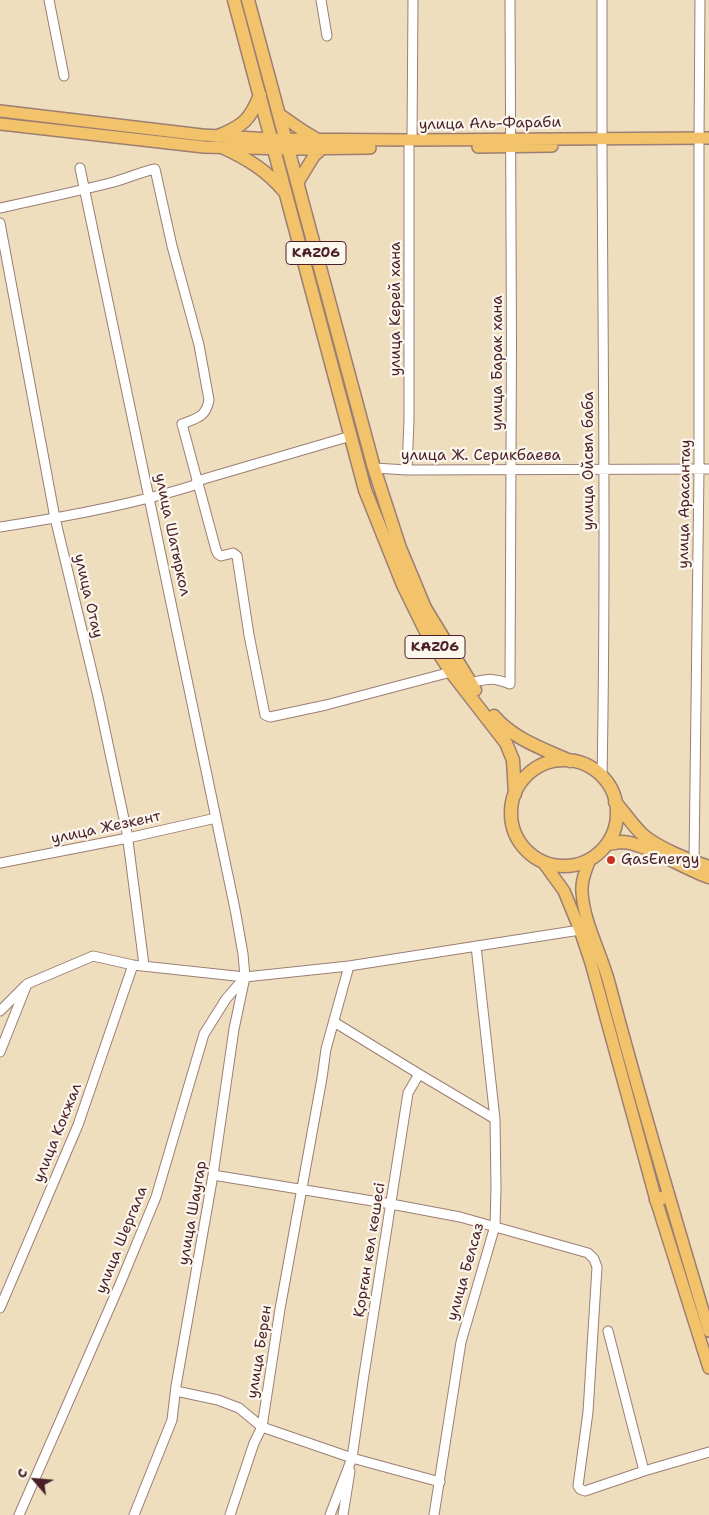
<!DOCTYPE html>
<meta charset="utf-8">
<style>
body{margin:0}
#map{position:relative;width:709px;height:1515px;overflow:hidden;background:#efdebe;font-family:"Shantell Sans",sans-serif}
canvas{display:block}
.north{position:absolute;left:10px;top:1455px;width:50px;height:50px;-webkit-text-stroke:4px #fbf7ec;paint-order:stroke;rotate:297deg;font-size:14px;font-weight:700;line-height:20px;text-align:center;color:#4a1f2b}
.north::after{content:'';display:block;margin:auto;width:18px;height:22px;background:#4a1f2b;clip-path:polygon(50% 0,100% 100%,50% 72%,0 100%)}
</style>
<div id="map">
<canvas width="709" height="1515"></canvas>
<div class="north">С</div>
</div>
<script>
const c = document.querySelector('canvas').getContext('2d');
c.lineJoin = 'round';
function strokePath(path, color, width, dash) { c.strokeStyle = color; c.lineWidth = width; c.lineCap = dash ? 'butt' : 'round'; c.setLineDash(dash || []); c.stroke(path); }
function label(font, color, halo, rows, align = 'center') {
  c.font = font + ' "Shantell Sans",sans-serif'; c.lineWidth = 4.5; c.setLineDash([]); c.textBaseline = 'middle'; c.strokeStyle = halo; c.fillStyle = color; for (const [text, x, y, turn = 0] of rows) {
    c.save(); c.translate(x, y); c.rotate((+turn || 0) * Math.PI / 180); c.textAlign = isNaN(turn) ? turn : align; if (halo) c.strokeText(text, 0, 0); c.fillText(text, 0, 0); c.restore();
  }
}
const minor = new Path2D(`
 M49,0l15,76
 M321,0l6,36
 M602,138v-138
 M699,138l1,-138
 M412,140l1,-140
 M80,168l155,741 8,45 2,23 -11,52 -21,146 -37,211 -4,34 -38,95
 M0,208c37,-8 74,-16 110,-25 16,-4 30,-11 45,-14l17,77 27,99 10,55c-3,17 -12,18 -27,24l34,126 2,4 3,2 12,-3 4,3 12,79 16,80 5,2 56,-12 125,-33
 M0,223l55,295 43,179 29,136 17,132
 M374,468l33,2 302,-1
 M407,470l2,-50v-273
 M0,527c66,-10 131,-22 195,-42l2,-4 154,-45
 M470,683c18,-4 22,-6 40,1 2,-228 2,-456 0,-684
 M602,777c4,-211 1,-421 0,-632
 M694,862l5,-393v-324
 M0,863l128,-25 88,-20
 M0,1011l25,-25
 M334,1022l85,52
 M0,1052l27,-68 66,-28 40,9 112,12 104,-11 231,-36
 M213,1175l178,29 69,13 128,36 6,6 3,8 -9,145 -10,74 2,3 5,2 59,-20 65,-19
 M0,1308l78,-183 55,-160
 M608,1331l36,140
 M176,1391l42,9 21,8 23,19 90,31 88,24
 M19,1515l101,-231 36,-87 48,-163 22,-35 19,-22
 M230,1515l24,-72 8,-16 18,-118 42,-231 4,-29 23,-83
 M330,1515l22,-57 11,-77 45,-288 11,-19 76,45
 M343,1515l7,-44
 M434,1515l27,-173 34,-116 1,-38 -1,-69 -19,-173`);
const major = new Path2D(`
 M0,111l202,24 69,4 141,1 297,-2
 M279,114l23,16 15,9
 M0,124l204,23 85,2 81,-1
 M478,147l74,-1
 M298,182l16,-26 9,-8
 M590,859c-4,11 -9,21 -8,33 2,32 20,62 28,94 30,115 65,230 99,345
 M543,862l21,29 16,39 11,33 65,237 53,168`);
const highway = new Path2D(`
 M234,0l131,490 38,95 26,53 22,34 55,71 7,17 2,34
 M248,0l126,468 26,80 25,60 50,82
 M218,136c25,-10 32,-16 42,-41
 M224,148c24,11 43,23 60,43
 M494,716c19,23 50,33 76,45
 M511 813a53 53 0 1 1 106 0a53 53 0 1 1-106 0Z
 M615,802c9,10 18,24 28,33 15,13 47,26 66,32
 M607,844c5,0 10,-2 15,-2 24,1 62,27 87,35
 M656,1200l12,-4`);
const markers = [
 [611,860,5,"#c8321e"]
];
const shields = [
 [316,253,60],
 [435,647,60]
];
const shieldNames = [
 ["KАZ06",316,253],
 ["KАZ06",435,647]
];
const streetNames = [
 ["улица Аль-Фараби",490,124,-1],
 ["улица Керей хана",396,309,-90],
 ["улица Барак хана",498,363,-90],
 ["улица Ж. Серикбаева",481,456],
 ["улица Ойсыл баба",589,461,-90],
 ["улица Арасантау",685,504,-89],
 ["улица Шатыркол",172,535,78],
 ["улица Отау",88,596,77],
 ["улица Жезкент",106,828,-12],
 ["улица Кокжал",58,1133,-68],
 ["улица Шаугар",193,1213,-80],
 ["улица Шергала",122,1240,-68],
 ["Қорған көл көшесі",370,1250,-81],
 ["улица Белсаз",466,1272,-74],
 ["улица Берен",260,1352,-81]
];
const poiNames = [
 ["GasEnergy",621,860]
];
strokePath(minor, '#9c7e74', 11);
strokePath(major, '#9c7e74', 14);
strokePath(highway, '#9c7e74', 15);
strokePath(minor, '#fff', 9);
strokePath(major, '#f2c36a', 11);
strokePath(highway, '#f2c36a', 12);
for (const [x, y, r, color] of markers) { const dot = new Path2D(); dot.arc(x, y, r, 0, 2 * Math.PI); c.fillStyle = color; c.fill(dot); strokePath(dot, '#fbf7ec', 2); }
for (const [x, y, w] of shields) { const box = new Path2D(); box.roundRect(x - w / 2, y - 11.5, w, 23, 4); c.fillStyle = '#fbf7ec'; c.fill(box); strokePath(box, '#4a1f2b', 1); }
label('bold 14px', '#4a1f2b', null, shieldNames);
label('15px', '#4a1f2b', '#fbf7ec', streetNames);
label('15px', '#4a1f2b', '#fbf7ec', poiNames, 'left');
</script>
